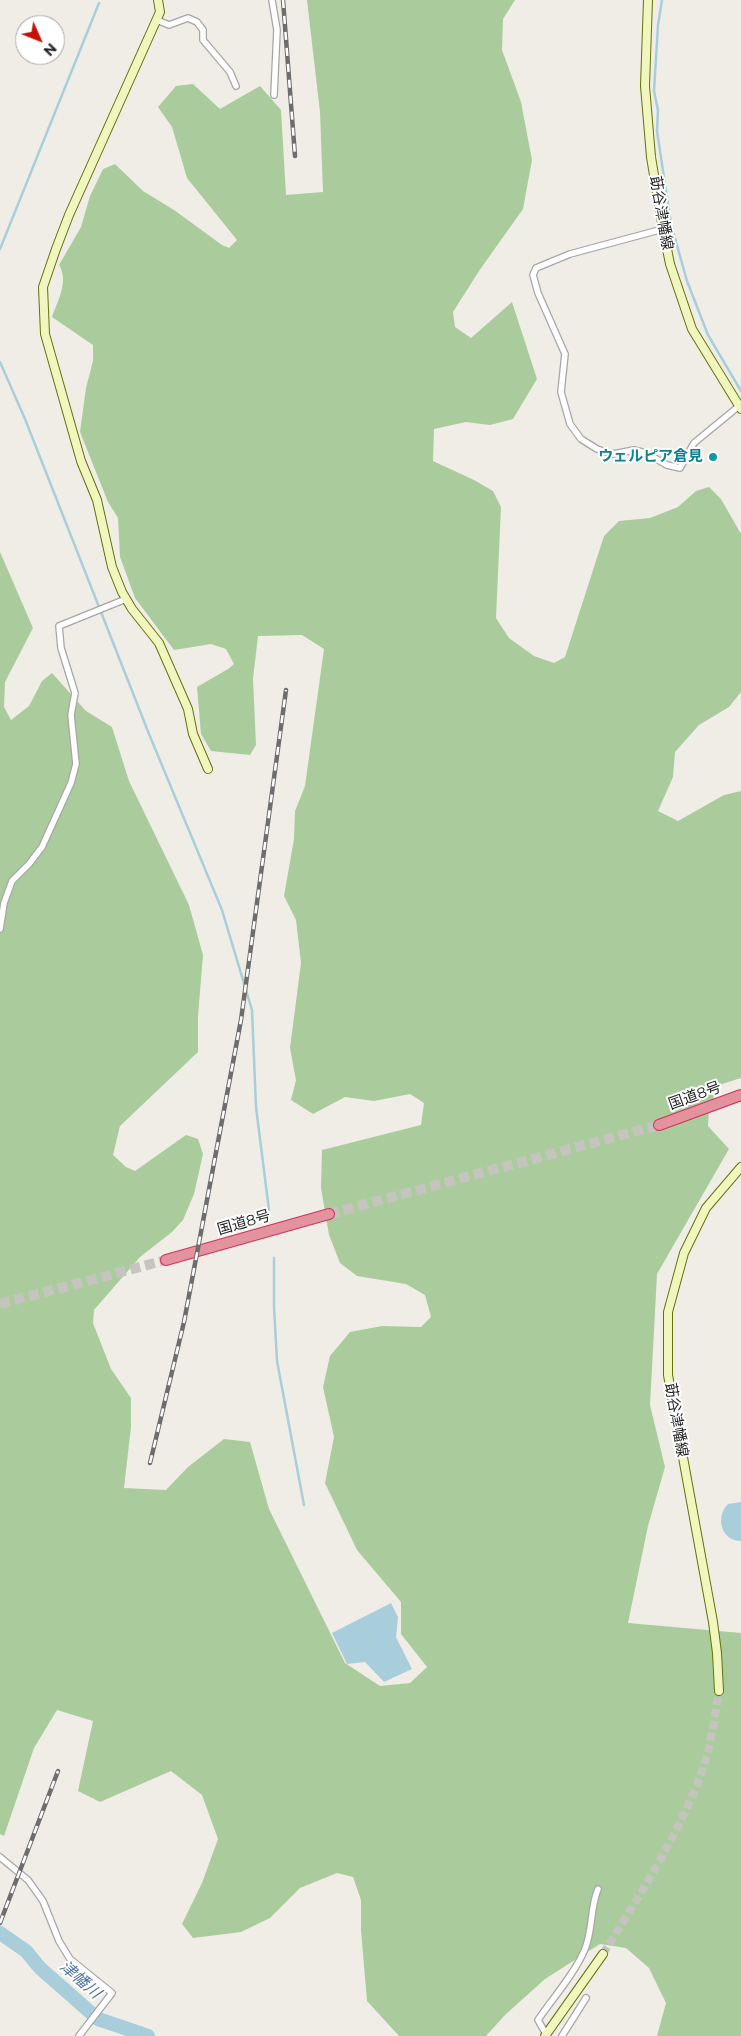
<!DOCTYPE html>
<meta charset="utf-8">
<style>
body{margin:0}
#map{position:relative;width:741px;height:2036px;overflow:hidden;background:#f0ede6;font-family:Montserrat,sans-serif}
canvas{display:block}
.north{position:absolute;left:15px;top:15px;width:50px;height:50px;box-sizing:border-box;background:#fff;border:1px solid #a5a5a5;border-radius:50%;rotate:134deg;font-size:14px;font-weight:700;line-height:20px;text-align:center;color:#1f1f1f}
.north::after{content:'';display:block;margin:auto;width:18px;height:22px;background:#c4120b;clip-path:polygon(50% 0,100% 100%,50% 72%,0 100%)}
</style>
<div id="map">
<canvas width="741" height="2036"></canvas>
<div class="north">N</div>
</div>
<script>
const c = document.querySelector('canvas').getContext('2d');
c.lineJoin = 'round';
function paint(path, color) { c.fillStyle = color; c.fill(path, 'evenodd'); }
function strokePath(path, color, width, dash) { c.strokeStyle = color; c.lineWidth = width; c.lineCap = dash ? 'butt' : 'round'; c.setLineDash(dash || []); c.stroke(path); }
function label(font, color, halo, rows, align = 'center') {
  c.font = font + ' Montserrat,"Noto Sans JP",sans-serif'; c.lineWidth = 4; c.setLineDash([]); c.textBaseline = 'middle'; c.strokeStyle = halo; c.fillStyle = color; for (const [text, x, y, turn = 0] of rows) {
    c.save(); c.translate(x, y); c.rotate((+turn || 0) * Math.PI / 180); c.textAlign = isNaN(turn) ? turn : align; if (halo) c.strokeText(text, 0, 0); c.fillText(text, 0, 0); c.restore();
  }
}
const forest = new Path2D(`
 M307,0h208l-12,19 -1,31 19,52 11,58 -9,49 -44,62 -26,41 2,15 16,11 41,-36 25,77 -24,40 -23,6 -24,-3 -32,7 -1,32 41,19 19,11 8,16 -5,111 13,20 25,18 20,7 11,-6 39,-121 15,-15 31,-3 28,-11 18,-16 13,-4 12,12 20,35v158l-12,15 -30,18 -24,27 -2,25 -15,34 20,10 46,-26 17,-4v287l-22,7 -10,23 -1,18 21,23 -72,125 -7,131 15,62 -17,59 -20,97 113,10v403h-84l9,-33 -17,-35 -23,-20 -26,-4 -55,35 -40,36 -19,21h-87l-32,-35 -6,-71v-30l-8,-23 -16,-4 -37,15 -30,30 -29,14 -48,6 -11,-14 20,-41 16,-44 -16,-44 -31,-24 -71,31 -22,-11 15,-70 -36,-11 -23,38 -30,88 -4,-2v-1282l33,76 -28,54 -1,25 7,13 18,-14 13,-25 10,-8 34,38 26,16 17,54 60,124 14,50 -5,61v36l-78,74 -7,29 13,12 9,4 51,-36 12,4 5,15 -9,40 -11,26 -11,12 -32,25 -46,53 -1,13 18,46 20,29v29l-7,61 42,2 22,-23 36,-28 26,3 19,67 76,154 35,23 30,-3 17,-16 -26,-33v-32l-44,-52 -32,-67 9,-46 -11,-50 7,-31 20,-24 32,-6 39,1 10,-10 -6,-22 -19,-11 -49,-8 -17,-13 -11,-28 -8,-47 1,-38 99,-25 3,-22 -14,-9 -36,7 -29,-4 -32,17 -22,-14 5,-20 -6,-32 11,-85 -5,-43 -12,-24 10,-57 1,-28 10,-25 19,-137 -22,-14 -44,1 -5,43 3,66 -6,10 -39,-4 -10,-17 -4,-47 31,-18 6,-5 -8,-15 -15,-5 -37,6 -39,-52 -15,-41 -2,-39 -10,-16 -28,-70 6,-44 7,-27v-16l-41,-28c6,-17 17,-36 7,-52l22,-38 9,-31 13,-27 12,-5 28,27 31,19 48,35 7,3 8,-8 -50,-62 -15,-51 -14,-20 18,-21 17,-2 27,25 40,-23 21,24 5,85 37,-3 -3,-80z`);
const water = new Path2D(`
 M741,1502v39c-20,0 -26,-24 -13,-37z
 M391,1603l7,14 -2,20 16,32 -28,13 -19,-20 -18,2 -15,-31z`);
const stream = new Path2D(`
 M662,0l-4,25 -4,66 4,19 -1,21 14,93 16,57 21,54 33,56
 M0,249l99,-246
 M0,362l25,57 124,315 73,176 30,100 4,97 13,103
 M274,1258v49l3,54 27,144`);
const river = new Path2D(`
 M0,1933l26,18 14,17 58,51 50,17`);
const secondaryTunnel = new Path2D(`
 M603,1954c35,-56 71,-112 96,-174 11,-28 15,-59 20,-89`);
const highwayTunnel = new Path2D(`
 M329,1214l330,-89
 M0,1304l166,-44`);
const street = new Path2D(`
 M272,0l5,30 -3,65
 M157,20l12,5 19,-7 9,4 6,8v10l27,32 6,14
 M663,229l-93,25 -34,14 -3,7 5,18 27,61 -4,38 9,32 11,15 16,10 16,5 21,-4 12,3 21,12 13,3 14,-25 45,-37
 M0,929l4,-26 8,-22 17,-17 13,-17 29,-64 5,-19 -5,-49 4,-22 -14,-45 -2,-22 67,-27
 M0,1857l28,23 15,21 16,40 11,18 42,34 -33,43
 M546,2034l-8,-14c15,-22 37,-47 47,-71 8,-20 5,-41 13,-60
 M562,2036l24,-38`);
const secondary = new Path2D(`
 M158,0l2,12 -91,203 -13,34 -13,38 2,47 36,127 16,39 15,67 10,25 10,17 27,34 29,66 5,25 15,35
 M648,0l-3,86 6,71 12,72 7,35 22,65 49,80
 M719,1691l-2,-38 -4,-31 -45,-247v-63l16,-59 22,-45 35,-41
 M545,2036l58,-82`);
const highway = new Path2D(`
 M659,1125l82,-30
 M166,1260l163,-46`);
const rail = new Path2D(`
 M283,0l12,156
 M150,1463l34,-141 57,-302 45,-330
 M0,1923l58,-152`);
const markers = [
 [713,457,5,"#0f9aa8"]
];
const streetNames = [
 ["莇谷津幡線",661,213,80],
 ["国道8号",695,1096,-20],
 ["国道8号",244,1223,-16],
 ["莇谷津幡線",676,1420,80]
];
const cultureNames = [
 ["ウェルピア倉見",703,457]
];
const waterNames = [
 ["津幡川",80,1980,41]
];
paint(forest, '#aacc9d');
paint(water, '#a9cedb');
strokePath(stream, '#a9cedb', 2.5);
strokePath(river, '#a9cedb', 14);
strokePath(secondaryTunnel, '#c6c4be', 8, [8, 4]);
strokePath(highwayTunnel, '#c6c4be', 10, [10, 5]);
strokePath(street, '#a6a6a6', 8);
strokePath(secondary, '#63720b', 10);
strokePath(highway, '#d13061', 12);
strokePath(street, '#fff', 5.5);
strokePath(secondary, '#f1f6be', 8);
strokePath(highway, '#e2939e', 10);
strokePath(rail, '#6d6d6d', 4.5);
strokePath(rail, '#fff', 2.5, [8]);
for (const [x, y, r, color] of markers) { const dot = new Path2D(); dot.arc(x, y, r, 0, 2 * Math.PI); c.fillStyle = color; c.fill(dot); strokePath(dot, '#fff', 2); }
label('15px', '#1f1f1f', '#fff', streetNames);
label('bold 15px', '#0d838f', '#fff', cultureNames, 'right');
label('italic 16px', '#4e75a2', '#fff', waterNames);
</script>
